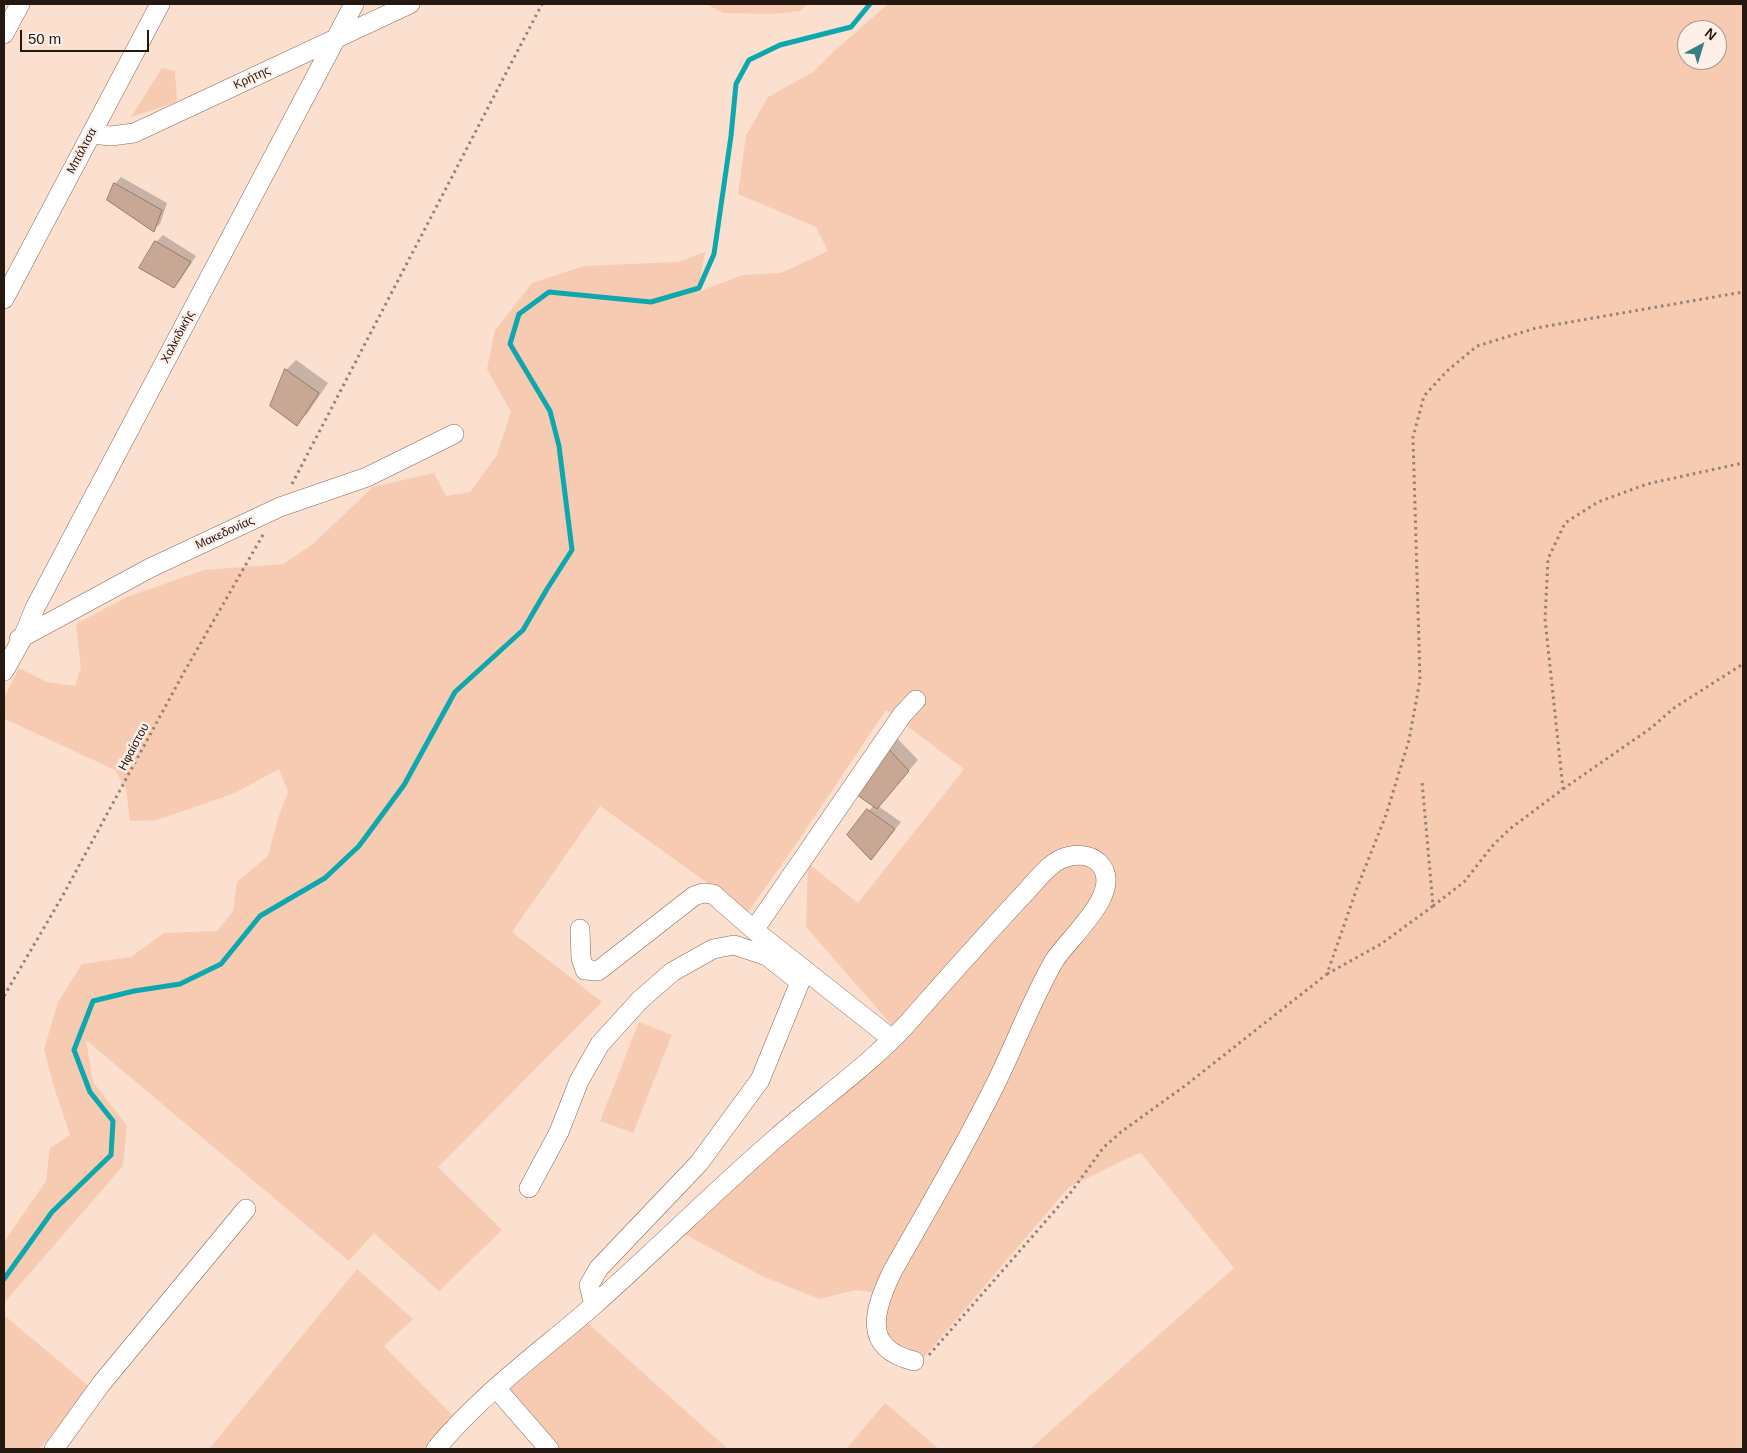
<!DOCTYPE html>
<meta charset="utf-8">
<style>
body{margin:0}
#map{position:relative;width:1747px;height:1453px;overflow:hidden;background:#fbdfcf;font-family:Helvetica,sans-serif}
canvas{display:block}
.frame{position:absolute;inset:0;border:5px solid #241811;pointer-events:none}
.north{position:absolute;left:1677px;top:20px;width:50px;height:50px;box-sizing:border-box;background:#feefe8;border:1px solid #a79992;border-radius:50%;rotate:39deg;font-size:14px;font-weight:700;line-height:20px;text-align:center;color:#241811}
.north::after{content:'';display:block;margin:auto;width:18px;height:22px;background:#388084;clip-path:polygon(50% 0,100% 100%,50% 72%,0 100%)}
.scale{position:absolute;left:20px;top:30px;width:129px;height:22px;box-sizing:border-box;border:2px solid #241811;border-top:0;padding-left:6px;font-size:15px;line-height:18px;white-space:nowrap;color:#241811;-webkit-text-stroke:4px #feefe8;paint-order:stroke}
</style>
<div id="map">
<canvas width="1747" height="1453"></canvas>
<div class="frame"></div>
<div class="north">N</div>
<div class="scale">50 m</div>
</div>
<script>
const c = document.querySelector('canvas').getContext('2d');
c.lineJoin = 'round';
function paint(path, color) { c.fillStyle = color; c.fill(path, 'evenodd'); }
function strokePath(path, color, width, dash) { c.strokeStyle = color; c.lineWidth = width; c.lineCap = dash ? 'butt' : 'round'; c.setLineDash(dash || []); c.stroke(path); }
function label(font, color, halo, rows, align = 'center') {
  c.font = font + ' Helvetica,sans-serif'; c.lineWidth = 5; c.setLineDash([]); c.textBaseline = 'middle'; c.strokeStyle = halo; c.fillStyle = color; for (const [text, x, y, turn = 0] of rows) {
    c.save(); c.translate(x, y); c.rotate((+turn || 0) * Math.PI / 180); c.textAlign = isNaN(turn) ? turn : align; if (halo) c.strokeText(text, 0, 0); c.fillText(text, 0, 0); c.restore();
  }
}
const green = new Path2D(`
 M707,4h101l-8,7 -27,3 -50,-1z
 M888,4h855v1445h-713l204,-181 -93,-115 -4,1 -68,33 -155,182 -42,-31 -6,-24 6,-22 -16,-2 -37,9 -57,-23 -83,-45 224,-193 -97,-111 2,-64 50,40 106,-134 -78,-59 -94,140 -44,62 -148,-106 -88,126 90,70 -164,165 64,63 -63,61 -65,-58 -25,28 -263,-221 7,42 34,44 -4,40 -119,137v-61l42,-61 4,-33 20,-13 -16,-48 -10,-38 14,-47 24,-38 49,-7 33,-24 53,-2 16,-20 4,-29 31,-26 10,-38 10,-26 -9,-23 -44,24 -78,27 -27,1 -4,-32 -11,-19 -110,-51 -1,-21 15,-30 28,14 28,4 6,-18 -5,-44 51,-27 77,-27 79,-6 30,-20 60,-57 61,-14 12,23 24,-4 27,-37 14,-43 -24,-43 8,-39 37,-47 52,-17 94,-4 27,-10 -7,40 45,-17 38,-2 47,-22 -12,-24 -78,-33 8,-58 22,-39 45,-25 18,-18zM1687,30h30v30h-30z
 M162,68l13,3 2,31 -46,15z
 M639,1022l33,13 -39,98 -33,-12z
 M357,1269l56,50 -29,27 68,69 -28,34h-215z
 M4,1315l87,73 -52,61h-35z
 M580,1316l148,133h-168l-58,-65z
 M885,1403l54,46h-93z`);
const shadow = new Path2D(`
 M121,177l46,26 -7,21 -7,6 -38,-46z
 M163,235l33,21 -16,24 -6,7 -34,-19 16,-26z
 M296,360l32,23 -21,31 -10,10 -11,-54z
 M895,736l23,24 -40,46 23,16 -24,30 -28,-18 25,-29 -20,-13z`);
const stream = new Path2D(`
 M4,1279l48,-67 59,-57 2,-34 -23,-29 -16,-42 19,-49 41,-10 46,-7 41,-20 39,-48 65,-38 34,-32 45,-61 51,-93 68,-62 24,-41 25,-39 -13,-104 -9,-35 -40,-67 9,-30 30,-22 102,10 48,-14 15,-34 17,-118 5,-52 13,-24 31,-15 71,-18 19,-23`);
const building = new Path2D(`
 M114,183l48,27 -8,22 -47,-32z
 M155,241l36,21 -17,26 -35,-20z
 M285,369l34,24 -22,33 -27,-20z
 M885,745l24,26 -32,38 -24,-17z
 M867,809l28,20 -24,31 -24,-25z`);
const path = new Path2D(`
 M292,484l250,-480
 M1563,789l88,-61 23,-20 69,-44
 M1433,906l31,-24 30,-38 17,-16 52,-39 -18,-170 3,-60 17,-36 33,-21 49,-18 96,-21
 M1327,974l54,-30 52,-38 -11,-125
 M4,996l58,-99 121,-223 81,-141
 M929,1355l143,-164 31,-43 18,-16 65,-47 141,-111 30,-86 29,-73 23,-75 11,-60 -7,-243 11,-41 23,-25 30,-25 59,-18 207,-36`);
const street = new Path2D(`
 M4,34l16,-30
 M91,134l20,2 23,-3 276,-129
 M4,299l156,-295
 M19,639l131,-71 130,-61 87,-30 87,-43
 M4,671l19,-34 12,-29 319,-604
 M580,929l1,29 4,12 13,1 96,-75 9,-3 10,1 41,36 138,109
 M754,930l148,-215 14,-15
 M529,1188l30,-56 20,-51 21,-37 40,-44 32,-28 41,-23 21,-4 33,11 33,26 -40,98 -61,83 -100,105 -10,17 5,20
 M496,1388l53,61
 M54,1449l47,-65 145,-175
 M436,1449c45,-55 104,-97 157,-143 62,-55 121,-114 183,-168 43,-38 91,-71 130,-113 38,-43 76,-86 115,-128 11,-11 26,-32 40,-38 12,-5 28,-6 38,4 27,28 -31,75 -45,98 -24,42 -40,87 -62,130 -31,62 -66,121 -100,181 -18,38 -31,76 22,89`);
const streetNames = [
 ["Κρήτης",252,78,-25],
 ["Μπάλτσα",82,151,-62],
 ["Χαλκιδικής",178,337,-62],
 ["Μακεδονίας",225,533,-25],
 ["Ηφαίστου",134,747,-62]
];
paint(green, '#f7cbb2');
paint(shadow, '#0003');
strokePath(stream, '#0da7ae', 5);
paint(building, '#c8a795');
strokePath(building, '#987967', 1);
strokePath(street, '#866857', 20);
strokePath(path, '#958175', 3, [2.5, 4]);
strokePath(street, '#fff', 19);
label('12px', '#241811', '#feefe8', streetNames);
</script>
